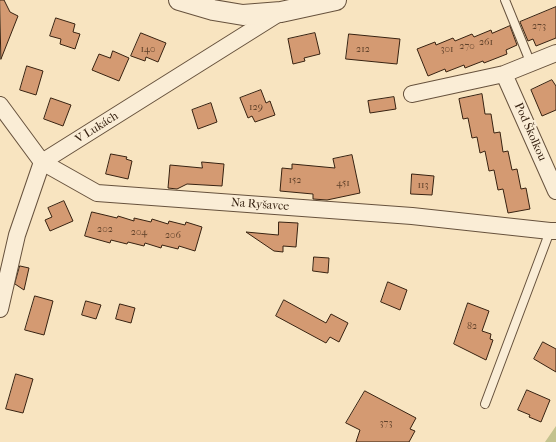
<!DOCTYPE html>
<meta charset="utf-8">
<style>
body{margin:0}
canvas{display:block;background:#f8e4c0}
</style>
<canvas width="556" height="442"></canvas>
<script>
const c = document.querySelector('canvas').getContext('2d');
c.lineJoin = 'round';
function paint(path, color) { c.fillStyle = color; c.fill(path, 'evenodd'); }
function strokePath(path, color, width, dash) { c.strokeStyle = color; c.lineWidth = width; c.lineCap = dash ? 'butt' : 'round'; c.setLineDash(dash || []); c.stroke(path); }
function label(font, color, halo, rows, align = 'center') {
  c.font = font + ' "IM FELL French Canon",serif'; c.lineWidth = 4; c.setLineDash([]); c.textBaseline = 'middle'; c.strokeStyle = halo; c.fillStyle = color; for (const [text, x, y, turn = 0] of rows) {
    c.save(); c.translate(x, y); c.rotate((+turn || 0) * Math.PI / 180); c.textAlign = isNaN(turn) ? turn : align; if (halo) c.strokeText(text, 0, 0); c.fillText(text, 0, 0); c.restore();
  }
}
const green = new Path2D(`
 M556,426v16h-11z`);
const building = new Path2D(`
 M0,0h4l6,12 8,4 -17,43z
 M556,7v31l-20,8 -3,-7 -5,2 -8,-19z
 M56,18l19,6 -2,8 7,2 -5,15 -15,-5 1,-5 -11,-3z
 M510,26l7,19 -11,5 1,4 -23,9 -1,-2 -18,7 -1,-3 -18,7 -1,-3 -17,7 -11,-27 18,-7 1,3 17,-7 2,3 17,-7 2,3 17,-7 1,3z
 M141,33l25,10 -8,19 -12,-5 -1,4 -14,-5z
 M315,33l5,21 -16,4 1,3 -12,3 -5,-25z
 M349,34l51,5 -3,25 -51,-5z
 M113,51l16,7 -10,23 -27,-11 7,-16 11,4z
 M27,66l16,5 -7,24 -16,-5z
 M552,80l4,6v24l-14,6 -11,-26z
 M261,90l5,13 4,-2 5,14 -20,7 -3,-6 -4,2 -8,-20z
 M482,94l3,20h6l3,19 6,-1 3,20 5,-1 4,19 5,-1 4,20 5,-1 4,21 -22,4 -5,-24 -5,1 -4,-20 -5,1 -4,-20 -5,2 -3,-16 -5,1 -4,-20 -5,1 -4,-20z
 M394,97l2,12 -26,4 -2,-12z
 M51,98l20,7 -8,21 -19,-7z
 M211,103l6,19 -19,7 -6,-19z
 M111,154l16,3 -1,2 6,2 -4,18 -22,-5z
 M352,155l8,38 -33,7 -14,-1v-5l-33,-3 2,-23 10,1v-5l43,4 -2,-9z
 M202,162l22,2 -2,22 -35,-2 -10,5 -9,-1 2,-23 32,3z
 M412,174l22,2 -2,19 -21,-1z
 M64,201l9,20 -23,10 -5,-11 7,-3 -4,-9z
 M92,212l25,6 1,-2 16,5v-3l17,4 1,-3 16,5 1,-3 16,4 1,-3 16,5 -7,24 -16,-5 -1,3 -16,-4 -1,3 -16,-5 -1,3 -16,-4 -1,2 -16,-4 -1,3 -25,-7z
 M279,222l19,1 -2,24 -13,-1v6l-9,-1 -28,-19 32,3z
 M314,257l15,1 -1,15 -15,-2z
 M20,266l9,2 -5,22 -9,-6z
 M388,282l19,8 -7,20 -19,-8z
 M35,296l18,5 -9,34 -19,-5z
 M284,300l42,23 5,-9 17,9 -9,19 -9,-5 -4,6 -50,-27z
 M86,301l15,4 -5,14 -14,-4z
 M468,303l21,8 -7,20 9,3 -1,5 3,1 -7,20 -32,-16z
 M120,304l15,4 -4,15 -15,-4z
 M543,342l13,7v23l-22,-13z
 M16,374l17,5 -10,34 -17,-4z
 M527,390l23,10 -9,22 -12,-5 1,-2 -12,-5z
 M365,391l51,27 -6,11 5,2 -6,11h-53l4,-12 -14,-7z`);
const service = new Path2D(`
 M505,0l26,64
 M485,404l65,-173`);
const minor = new Path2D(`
 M556,53l-52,21 52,117
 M412,94l92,-20
 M0,105l42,57 55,31 315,23 138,15h6
 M0,309l17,-74 25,-73 239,-150`);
const tertiary = new Path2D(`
 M179,0l34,10 30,5 38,-3 55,-12`);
const numberNames = [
 ["273",539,27],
 ["261",486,43],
 ["270",467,47],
 ["140",148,50],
 ["212",363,50],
 ["301",447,50],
 ["129",256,108],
 ["152",295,181],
 ["451",343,184],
 ["113",423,186],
 ["202",105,230],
 ["204",139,233],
 ["206",173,236],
 ["82",472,327],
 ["373",386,424]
];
const streetNames = [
 ["V Lukách",97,128,-32],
 ["Pod Školkou",530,132,66],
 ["Na Ryšavce",260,205,4]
];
paint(green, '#c3c28e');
paint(building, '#d49a72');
strokePath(building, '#372211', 1);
strokePath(service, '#67523d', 10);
strokePath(minor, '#67523d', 18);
strokePath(tertiary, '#67523d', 22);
strokePath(service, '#faedd6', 8);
strokePath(minor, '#faedd6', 16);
strokePath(tertiary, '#faedd6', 20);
label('10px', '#5e4029', null, numberNames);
label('12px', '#372211', '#faedd6', streetNames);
</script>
